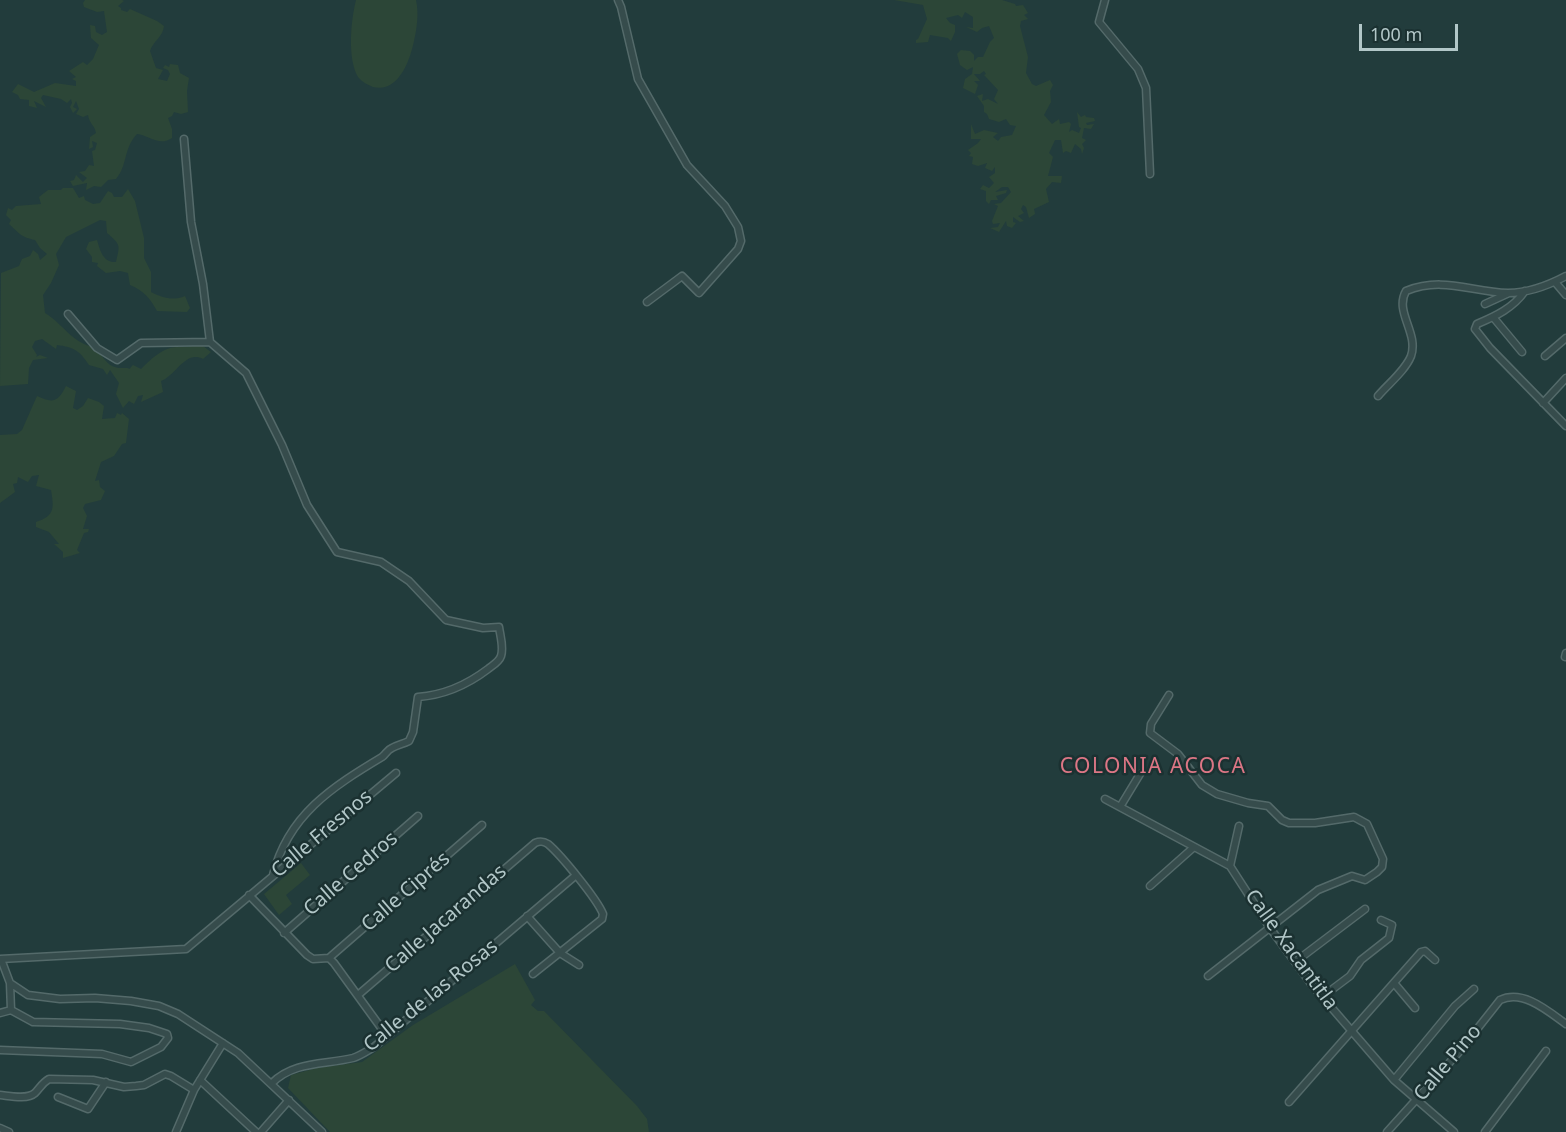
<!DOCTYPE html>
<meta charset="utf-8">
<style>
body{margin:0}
#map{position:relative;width:1566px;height:1132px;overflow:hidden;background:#223c3c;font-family:"Noto Sans",sans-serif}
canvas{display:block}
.scale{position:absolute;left:1359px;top:24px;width:99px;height:27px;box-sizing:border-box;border:3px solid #b2c7c8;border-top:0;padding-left:8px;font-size:18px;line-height:21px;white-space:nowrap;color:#b2c7c8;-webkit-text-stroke:4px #1b3131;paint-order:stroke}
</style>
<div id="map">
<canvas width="1566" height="1132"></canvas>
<div class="scale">100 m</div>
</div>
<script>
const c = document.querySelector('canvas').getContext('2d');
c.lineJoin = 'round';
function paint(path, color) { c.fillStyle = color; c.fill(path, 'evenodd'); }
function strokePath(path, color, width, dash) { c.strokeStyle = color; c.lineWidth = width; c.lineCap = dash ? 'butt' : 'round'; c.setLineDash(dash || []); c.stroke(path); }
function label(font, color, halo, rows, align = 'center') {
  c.font = font + ' "Noto Sans",sans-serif'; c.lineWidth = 5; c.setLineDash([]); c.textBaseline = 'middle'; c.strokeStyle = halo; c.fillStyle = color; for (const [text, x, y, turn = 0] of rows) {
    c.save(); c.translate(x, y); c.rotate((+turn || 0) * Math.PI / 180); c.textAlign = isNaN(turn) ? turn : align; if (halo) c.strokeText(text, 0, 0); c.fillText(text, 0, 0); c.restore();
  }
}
const green = new Path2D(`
 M85,0h37l2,1 -6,5 3,2v2l6,2 3,-3 27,12 7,5c-1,11 -11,15 -14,25l6,17 7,2 -5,9 9,2 3,-7 -2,-4 -5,-2 2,-3 4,2 1,-3 8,1 2,8 9,5 -2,13 1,21 -7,2 -7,-2 -2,4 -4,2 4,11v9c-13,9 -23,-3 -35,-4 -14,15 -9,31 -21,45l-8,1 -7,7 -7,-1 -8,4 1,-7 -14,3 -3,-5 4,-1 2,-5 7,7 4,-4 -8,-6 6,-1 4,-6 5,1 -2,-15 3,-1 2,-7 -5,-2 1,6 -4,2 1,-12 6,-4c-1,-7 -7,-10 -8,-18l-5,2 -7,-3 3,-5 -3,-8 -3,6 4,2 -4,4 -3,-6 2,-4 -1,-4 -4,4 -6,-4 -18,-4 -2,3 5,9 -12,-6 3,7 -8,-2v-6l-9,-1 -2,-4 -6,-3 6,-8 16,8 21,-9 21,3v-5l-4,-2 4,-2 -7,-6 14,-9 4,3 6,-6 6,-14 -8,-7 -1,-13 5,1 1,6 6,3 5,-3 -3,-21 -7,1 -13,-5 -1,-4z
 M356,0h60c3,13 1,28 -2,41 -4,19 -15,52 -41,46 -5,-2 -11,-5 -15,-10 -11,-19 -7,-57 -2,-77z
 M894,0h108l13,4 1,2 7,-1 5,8 -4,2 4,4 -7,2 -1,5 8,31 -2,16 6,11 4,2 14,-6 3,5 -3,6 1,11 -7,13 8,9 7,-5 1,5 9,-2 2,2 -2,8 3,-2 7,3 2,-5 -2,-1 -2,-15 4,5 4,-2 1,2 8,1 1,3 -9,2 1,2 7,-1 -3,5 -7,-1 -2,10 4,2 -4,4 2,4 -2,6 -1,-5 -6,-5 -4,9 -5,-2 -3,2 -2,-13h-6l-6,13 4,4 -5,19h14l-1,7 -9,-1 -6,7 3,13 -15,7 1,5 -6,4 -3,-11 -3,-2 -2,4 3,4 -6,3 6,5 -4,1 -7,-5v5l3,1 -4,5 -5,-2 -1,-5 -7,11 -9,-4 8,-1 2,-4 -7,1 -1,-3 6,-15 -4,-2 7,-1 10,-11 -3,-5h-6l-7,5 12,-2 -1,3 -10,3 2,4h-7l-2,4 -3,-3v-10l-6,-2 3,-4 6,3 5,-5 -5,-6 6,-4v-6l-3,4 -7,-3 2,-5 -9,3 -6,-2 1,-7 -4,-1 2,-3 -3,-3 10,-7 3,-4h-10v-15l4,10 9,-4 14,3 -5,4 5,4 3,-4 11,-2 4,-9 -6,-1 -4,-6 -7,3 -10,-3 -2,-5 -3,-2v-6l-7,-10 6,-2 -1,7 6,-2 10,5 -4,-5 4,-9 -14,-15 2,-1 -2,-3 -4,3h-6l6,7h-6l4,4 -3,9 -12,-6 2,-9 7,-5 1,-7 -6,3 -7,-5 -3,-11 4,-4 9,1 4,4v6l4,-4h5l7,-15 4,-4 -5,-12 -7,2 -5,4 -11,-5 7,1v-11l-8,-5 -3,6 -4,-3 -12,3 4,5 5,2v7l-4,9 -3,-3 -18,-3 -2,7 -12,1v-3l2,-1 9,-20 -4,-14z
 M63,188h10l6,10 5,-2 1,4 8,4 7,-1 8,-12 4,2 2,4h8l6,-8 7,12 9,37v20l7,14v20c12,6 22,9 34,4l5,12 -3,4 -30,-1c-7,-13 -13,-20 -27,-26l-2,-12 -8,-2 -14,2 -9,-7 1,-3 -6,-1v-5l-6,-8 3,-7 8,-2c3,10 6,23 19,22 4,-17 5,-17 -9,-29l-1,-12 -6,-1 -34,17 -10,17 3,11 -8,18 -8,12 2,18c17,10 28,31 49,34 12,12 13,22 31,21 8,0 2,3 8,-3l8,4c9,-9 21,-21 35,-22 12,-1 10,1 23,-4l12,9 -8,7c-18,-9 -27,17 -42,22l2,11 -22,10 2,-7 -5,1 -4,8 -5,-3 -6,7 -7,-14 3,-11 -9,-13 -3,5 -4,-6 -14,-4c-9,-14 -15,-18 -32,-20l-1,4 -14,-10 -7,2 -3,6 5,8 -1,2 4,-2 8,3 -15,2 -4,8 -1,16 -28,2 1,-113 18,-7 3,-7 8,-3 3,-6 5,4 2,6 7,-6 -7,-6 -5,-8c-14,-3 -15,-6 -26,-16l2,-4 -5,-5 2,-7 4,2 4,-4 25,-2 -2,-7 9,-7h13z
 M66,386l10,5 -3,17 4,2 6,-4 5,-8 11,4 5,4 -2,13 13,-1 2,-5 4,2 1,-2 7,6 -3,24 -4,1 -8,12 -13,6 -6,19 4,-1 1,7 5,4 -4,9 -16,4 -2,4 4,8 -4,13h6l-1,3 -4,1 -7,17 3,3 -17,5v-6l-9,-8h5l-10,-12 -13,-5v-5c19,-6 18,-14 15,-32l-15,-4 3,-11 -7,1 -4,6 -10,-5 -1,6 -4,1 2,8 -15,11v-68l17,-1 5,-4 15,-34c15,7 21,7 29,-10z
 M301,863l9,12 -24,20 6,9 -13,11 -15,-21z
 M515,964l20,36 -4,5 7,6h6l93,95 10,13 2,13h-319l-42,-44 3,-13 26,-7 45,-6 51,-37z`);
const minor = new Path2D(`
 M618,0l3,7 17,72 49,86 38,41 13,21 3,14 -3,8 -39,44 -17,-17 -35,26
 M1105,0l-6,22 39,47 8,19 4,86
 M184,139l7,83 12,62 7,58 36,31 36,72 25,60 30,47 44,10 28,19 37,39 37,8 16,-1c1,8 5,20 2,29 -2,6 -8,9 -13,13 -21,16 -43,26 -70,28l-5,35 -4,9c-6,3 -12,4 -17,7 -5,2 -6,6 -10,9 -50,30 -94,58 -109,118
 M1555,282l11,13
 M1525,291c-12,17 -29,25 -48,33l-2,5 15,19 76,78
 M1485,304l24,-11
 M68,314l29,34 20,12 24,-17 69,-1
 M1493,317l29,35
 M1545,356l21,-18
 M1378,396c10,-12 27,-25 33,-40 8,-23 -17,-44 -5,-65 37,-15 65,1 102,2 19,0 41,-8 58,-17
 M1543,403l23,-25
 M1565,657l1,-4
 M1169,695l-18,29 -1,9 28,21 24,31 15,9 31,9 20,3 14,14 7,3h26l39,-6 13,7 16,35 -1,8 -5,5 -12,8 -13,-4 -34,14 -110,86
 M1105,799l125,67 40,62 42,57 82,95 60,52
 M1120,807l20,-33
 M1230,866l9,-40
 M1150,886l44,-39
 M249,895l58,60 6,4 16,-1 5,5 53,73
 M527,916l33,37 19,12
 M284,933l134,-117
 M329,958l153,-133
 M0,959l186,-10 210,-176
 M1,959l9,24 18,12 32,4 35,-1 36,3 28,5 19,8 60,39 84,79
 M1295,962l70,-53
 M1394,983l21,25
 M358,995l177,-152c5,-2 8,-2 13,1 13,11 49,55 55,70l-1,5 -69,55
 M1322,997l28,-21 11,-16 28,-22 3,-13 -11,-5
 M0,1013l11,-3
 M0,1050l102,4 29,8 30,-15 7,-9 -1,-4 -18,-6 -29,-4 -87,-2 -22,-12 -1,-27
 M200,1080l56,52
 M1394,1080l61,-74 19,-17
 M272,1083c22,-22 52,-18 81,-25 7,-2 14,-7 21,-11l201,-171
 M0,1095c10,1 27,5 35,-2 5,-5 7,-10 14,-14l44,1 31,7 12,-1 8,-1 21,-11 6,2 23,14
 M58,1097l30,12 18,-27
 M1289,1102l132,-150 4,-1 10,9
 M0,1128l9,4
 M176,1132l18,-42 29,-47
 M261,1132l28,-32
 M1387,1132l72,-80 41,-52c23,-11 48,11 66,24
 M1485,1132l61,-81`);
const streetNames = [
 ["Calle Fresnos",322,834,-40],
 ["Calle Cedros",351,874,-41],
 ["Calle Ciprés",406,892,-41],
 ["Calle Jacarandas",446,919,-41],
 ["Calle Xacantitla",1291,950,54],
 ["Calle de las Rosas",431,996,-39],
 ["Calle Pino",1448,1063,-50]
];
const neighbourhoodNames = [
 ["COLONIA ACOCA",1153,767]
];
paint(green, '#2c4637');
strokePath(minor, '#546a6a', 9);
strokePath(minor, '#364c4c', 6);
label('20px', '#b2c7c8', '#1b3131', streetNames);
c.letterSpacing = '1.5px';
label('21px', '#dc7685', '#1b3131', neighbourhoodNames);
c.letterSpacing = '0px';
</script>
